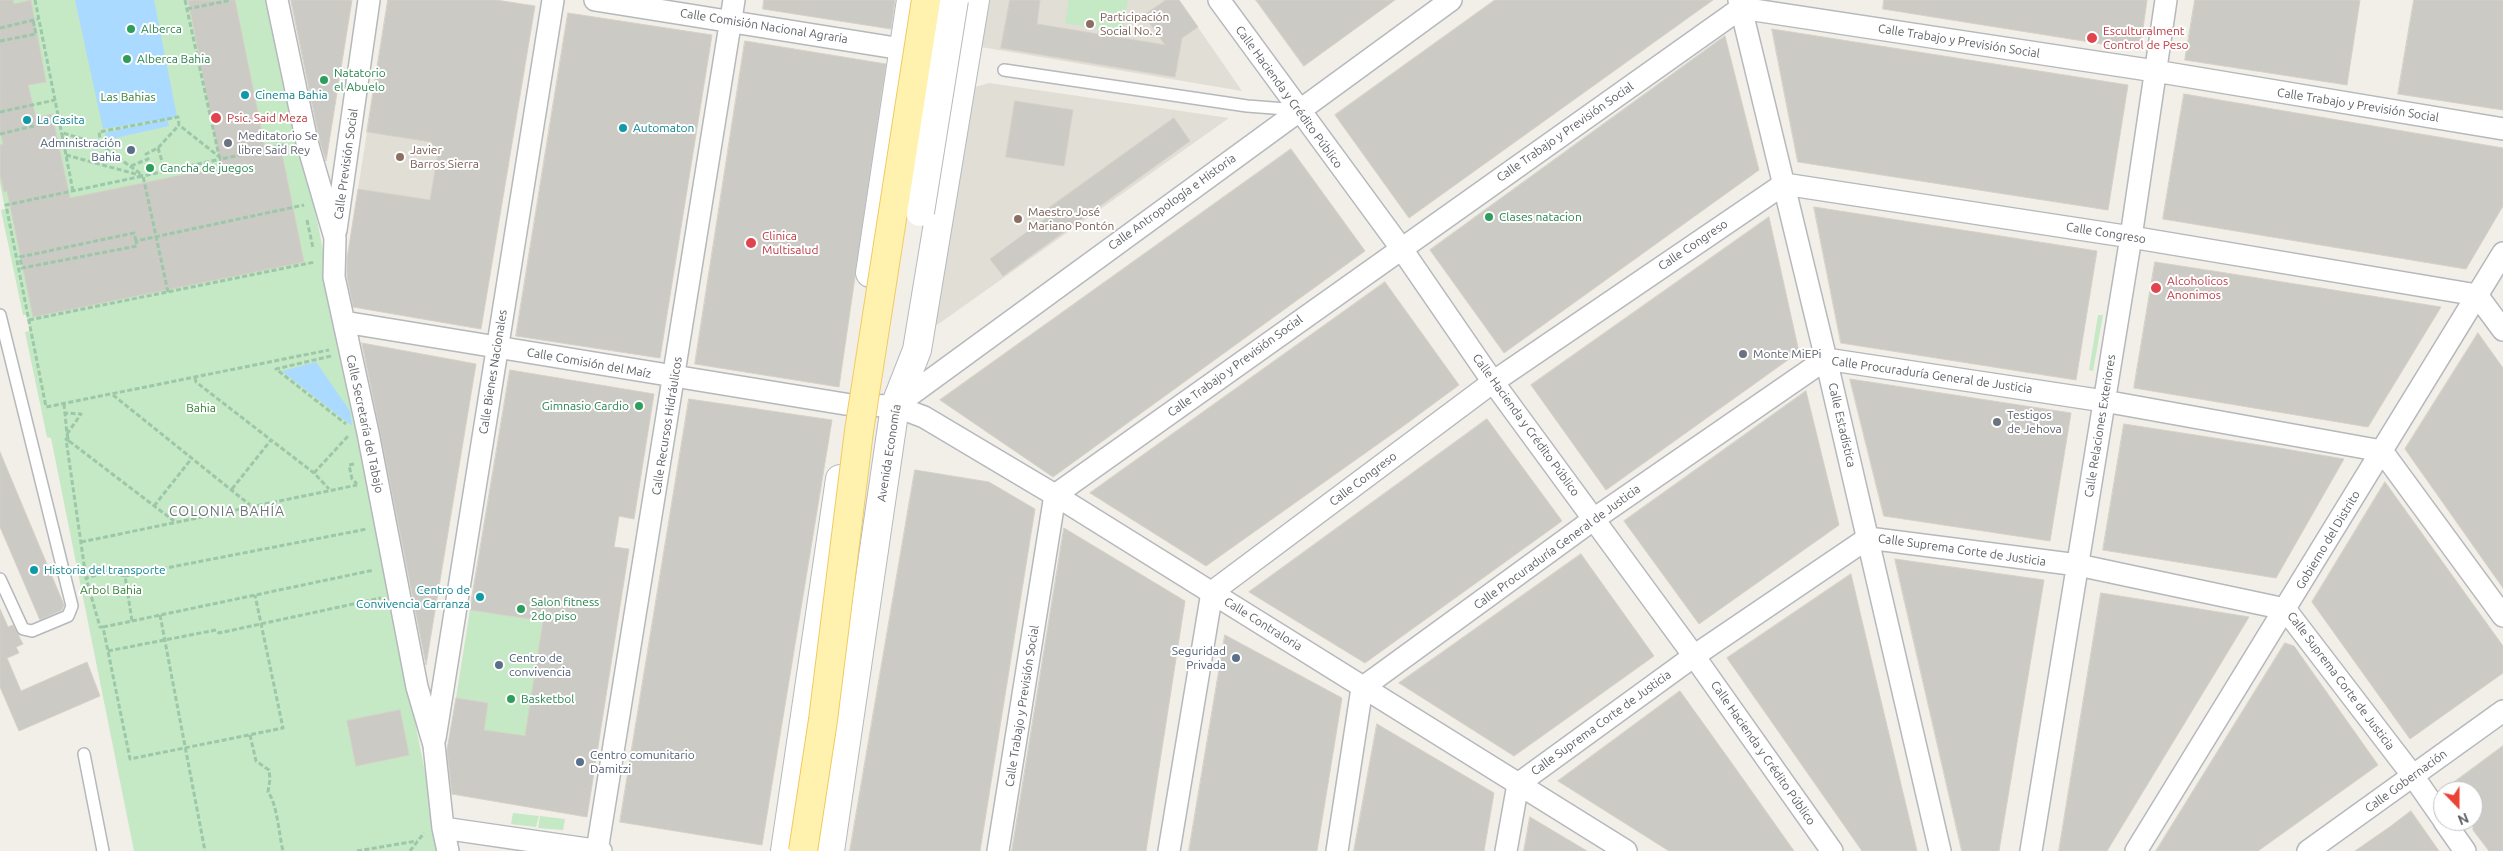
<!DOCTYPE html>
<meta charset="utf-8">
<style>
body{margin:0}
#map{position:relative;width:2503px;height:851px;overflow:hidden;background:#f1efe8;font-family:Ubuntu,sans-serif}
canvas{display:block}
.north{position:absolute;left:2433px;top:781px;width:50px;height:50px;box-sizing:border-box;background:#fff;border:1px solid #bfc1c3;border-radius:50%;rotate:158deg;font-size:14px;font-weight:700;line-height:20px;text-align:center;color:#5f6368}
.north::after{content:'';display:block;margin:auto;width:18px;height:22px;background:#ea4335;clip-path:polygon(50% 0,100% 100%,50% 72%,0 100%)}
</style>
<div id="map">
<canvas width="2503" height="851"></canvas>
<div class="north">N</div>
</div>
<script>
const c = document.querySelector('canvas').getContext('2d');
c.lineJoin = 'round';
function paint(path, color) { c.fillStyle = color; c.fill(path, 'evenodd'); }
function strokePath(path, color, width, dash) { c.strokeStyle = color; c.lineWidth = width; c.lineCap = dash ? 'butt' : 'round'; c.setLineDash(dash || []); c.stroke(path); }
function label(font, color, halo, rows, align = 'center') {
  c.font = font + ' Ubuntu,sans-serif'; c.lineWidth = 4; c.setLineDash([]); c.textBaseline = 'middle'; c.strokeStyle = halo; c.fillStyle = color; for (const [text, x, y, turn = 0] of rows) {
    c.save(); c.translate(x, y); c.rotate((+turn || 0) * Math.PI / 180); c.textAlign = isNaN(turn) ? turn : align; if (halo) c.strokeText(text, 0, 0); c.fillText(text, 0, 0); c.restore();
  }
}
const education = new Path2D(`
 M989,0h190l63,91 -261,-44z
 M989,83l240,35 -292,207 -7,-4 45,-234z
 M367,132l72,11 -9,57 -72,-11z`);
const green = new Path2D(`
 M0,0h272c60,283 111,568 169,851h-307l-83,-413 -4,-1 -22,-105 5,-1 -4,-16h-3l-22,-105 4,-1 -5,-26z
 M1069,0h59l-6,33 -57,-10z
 M2098,315h5l-10,56 -4,-1z
 M470,610l73,11 -18,116 -41,-7 4,-27 -32,-5z
 M513,813l26,3 -3,11 -25,-3z
 M540,816l25,3 -2,11 -25,-2z`);
const water = new Path2D(`
 M75,0h79l23,117 -74,12z
 M167,119l2,7 -63,14 -1,-7z
 M316,362l34,49 2,15 -70,-55z`);
const building = new Path2D(`
 M0,0h13l1,4 17,-4 15,82 -18,3 8,33 16,-4 18,84 151,-31 -33,-167h47l32,157 15,-3 22,108 -271,55 -26,-126 -3,1 -4,-17v-30l3,-1 -3,-14z
 M291,0h61l-26,161 -6,-19z
 M388,0h108l39,6 -54,323 -128,-22 -6,-31v-17l11,-70 72,11 8,-48 -7,-10 -64,-10z
 M764,0h131l-4,29 -128,-20z
 M1010,0h30l-3,24 128,21 -21,-30 22,-15h13l19,27 -16,11 -7,39 -174,-29z
 M1256,0h139l-91,66z
 M1495,0h218l-304,218 -74,-103z
 M1884,0h263l-7,50 -257,-41z
 M2195,0h165l-13,85 -162,-25z
 M2414,0h89v110l-105,-16z
 M568,13l144,22 -52,323 -144,-22z
 M1772,29l356,56 -20,125 -310,-48z
 M1725,36l34,134 -255,183 -74,-103z
 M745,41l141,23 -47,323 -144,-23z
 M2184,94l319,54v58l-37,63 -303,-50z
 M1015,101l58,9 -9,56 -58,-9z
 M1174,118l16,23 -187,135 -13,-17 63,-46 -4,-5z
 M1291,149l74,102 -312,226 -113,-77z
 M1814,207l283,44 -21,129 -235,-37z
 M1769,217l30,135 -193,138 -75,-105z
 M2155,262l58,9 228,36 -73,120 -234,-39z
 M1385,282l74,103 -57,42 -196,139 -116,-73z
 M2478,333l25,35v220l-98,-139z
 M362,343l114,21 -50,301 -46,-234z
 M510,370l144,24 -20,125 -15,-3 -5,31 15,2 -42,268 -135,-23 -5,-44 9,-52 32,5 -4,27 41,6 18,-115 -73,-11z
 M1850,379l221,34 -21,128 -166,-25z
 M1806,391l33,134 -140,99 -75,-103z
 M689,399l143,21 -70,425 -142,-23z
 M1487,419l75,102 -197,142 -116,-71z
 M2124,424l155,24 65,11 -68,119 -173,-28z
 M0,452l64,153 -2,5 -22,10 -40,-93z
 M915,470l74,12 46,27 -55,342h-130z
 M2385,482l118,164v27l-93,66 -98,-137z
 M1064,528l121,73 -39,250h-134z
 M1581,554l73,102 -95,68 -45,32 -115,-73z
 M1895,559l149,21 -45,271h-37z
 M1851,574l26,110 40,167h-55l-135,-193z
 M2101,593l148,24 -142,234h-48z
 M0,609l8,18 5,-2 10,19 -7,3 3,6 -12,5 14,33 66,-29 13,34 -81,35 -19,-44z
 M1225,635l117,63 -25,153h-128z
 M2285,643l9,3 84,119 -120,86h-102z
 M1680,691l51,71 63,89h-125l-111,-70z
 M400,710l9,45 -53,11 -9,-45z
 M1377,724l117,69 -10,58h-130z
 M2503,746v105h-14l-16,-21v-39h-31z
 M2411,811l28,40h-84l36,-25z
 M1530,817l57,34h-63z`);
const path = new Path2D(`
 M35,0l27,135
 M185,0l34,156
 M187,9l44,-9
 M0,28l38,-9
 M0,41l36,-7 -3,-14
 M0,112l55,-12
 M0,134l59,-14
 M101,145l-2,-13 79,-15 1,8 43,34 66,-15
 M158,148l7,23
 M66,155l77,21 78,-17
 M131,166l17,-7 -2,-5 12,-6 21,-23
 M73,191l-11,-56 1,-2 36,11 42,30
 M307,220l6,28
 M136,241l-2,-8 -114,24 2,11 115,-22 -1,-5 168,-36
 M168,292l-25,-116 -137,29 40,202 283,-57
 M29,320l286,-58
 M331,356l-55,13 70,55
 M195,378l1,4 75,58
 M113,395l137,110
 M64,404l3,30 14,-20 -16,-1
 M67,434l2,7 105,80
 M69,441l-3,-2 20,139
 M354,464l-5,1 3,14 5,5
 M314,473l34,-37
 M232,489l39,-49 43,33 15,16
 M154,506l38,-48
 M81,542l276,-57
 M125,576l-16,-4 -23,6 14,49h3l27,132 153,-31 -28,-133
 M160,615l45,236
 M132,621l242,-51
 M103,627l29,-6 -7,-45 242,-47
 M108,651l108,-21 3,3 162,-35
 M250,735l6,26 13,9 1,9 -2,13c9,11 11,43 15,59
 M357,851l60,-10
 M410,851l14,-18`);
const lane = new Path2D(`
 M1004,70l243,36 52,4
 M0,315l72,291 -4,10 -36,15 -9,-2 -23,-50
 M84,754l19,97`);
const street = new Path2D(`
 M277,0l30,142 28,96 -1,39 34,156 49,254 17,58 9,83 5,23
 M595,0l307,49
 M1219,0l182,248 92,134 201,274 138,195
 M1739,0l87,359 114,492
 M336,230l33,-230
 M344,322l507,83 44,1 29,11 131,78 571,356
 M895,406l556,-406
 M435,738l118,-738
 M2444,821l21,30
 M443,828l158,23
 M597,851l137,-851
 M998,851l57,-356 686,-487 414,63 348,58
 M1169,851l43,-259 281,-210 291,-198 347,53 346,58 26,35
 M1337,851l25,-163 232,-169 232,-160 278,42 278,50 121,165
 M1506,851l12,-67 176,-128 174,-118 210,27 207,44 128,167 30,43
 M2031,851l100,-614 35,-237
 M2136,851l367,-598
 M2308,851l195,-140`);
const secondary = new Path2D(`
 M870,273l41,-273
 M785,851l55,-372
 M830,851l65,-445 22,-56 58,-350`);
const secondaryBridge = new Path2D(`
 M920,212l34,-212`);
const primaryBridge = new Path2D(`
 M803,851l20,-131 36,-289 67,-431`);
const markers = [
 [1090,24,5,"#8d6e63"],
 [131,29,5,"#2e9e5b"],
 [2092,38,6,"#e0444e"],
 [127,59,5,"#2e9e5b"],
 [324,80,5,"#2e9e5b"],
 [245,95,5,"#0f9aa8"],
 [216,118,6,"#e0444e"],
 [27,120,5,"#0f9aa8"],
 [623,128,5,"#0f9aa8"],
 [228,143,5,"#6b7280"],
 [131,150,5,"#5c6f8a"],
 [400,157,5,"#8d6e63"],
 [150,168,5,"#2e9e5b"],
 [1489,217,5,"#2e9e5b"],
 [1018,219,5,"#8d6e63"],
 [751,243,6,"#e0444e"],
 [2156,288,6,"#e0444e"],
 [1743,354,5,"#6b7280"],
 [639,406,5,"#2e9e5b"],
 [1997,422,5,"#6b7280"],
 [34,570,5,"#0f9aa8"],
 [480,597,5,"#0f9aa8"],
 [521,609,5,"#2e9e5b"],
 [1236,658,5,"#5c6f8a"],
 [499,665,5,"#5c6f8a"],
 [511,699,5,"#2e9e5b"],
 [580,762,5,"#5c6f8a"]
];
const educationNames = [
 ["Participación",1100,17],
 ["Social No. 2",1100,31],
 ["Javier",410,150],
 ["Barros Sierra",410,164],
 ["Maestro José",1028,212],
 ["Mariano Pontón",1028,226]
];
const streetNames = [
 ["Calle Comisión Nacional Agraria",764,26,9],
 ["Calle Trabajo y Previsión Social",1959,41,9],
 ["Calle Hacienda y Crédito Público",1289,97,54],
 ["Calle Trabajo y Previsión Social",2358,105,9],
 ["Calle Trabajo y Previsión Social",1565,132,-35],
 ["Calle Previsión Social",346,164,-82],
 ["Calle Antropología e Historia",1172,202,-36],
 ["Calle Congreso",2106,233,9],
 ["Calle Congreso",1693,245,-34],
 ["Calle Comisión del Maíz",589,363,10],
 ["Calle Trabajo y Previsión Social",1235,366,-36],
 ["Calle Bienes Nacionales",493,372,-81],
 ["Calle Procuraduría General de Justicia",1932,375,8],
 ["Calle Secretaría del Tabajo",365,424,78],
 ["Calle Hacienda y Crédito Público",1526,425,54],
 ["Calle Estadística",1842,425,77],
 ["Calle Recursos Hidráulicos",667,426,-81],
 ["Calle Relaciones Exteriores",2100,426,-81],
 ["Avenida Economía",889,453,-81],
 ["Calle Congreso",1363,479,-37],
 ["Gobierno del Distrito",2328,540,-59],
 ["Calle Procuraduría General de Justicia",1557,547,-36],
 ["Calle Suprema Corte de Justicia",1962,550,8],
 ["Calle Contraloria",1263,624,32],
 ["Calle Suprema Corte de Justicia",2341,681,53],
 ["Calle Trabajo y Previsión Social",1022,706,-81],
 ["Calle Suprema Corte de Justicia",1601,723,-36],
 ["Calle Hacienda y Crédito Público",1763,753,55],
 ["Calle Gobernación",2406,781,-36]
];
const leisureNames = [
 ["Alberca",141,29],
 ["Alberca Bahia",137,59],
 ["Natatorio",334,73],
 ["el Abuelo",334,87],
 ["Cancha de juegos",160,168],
 ["Clases natacion",1499,217],
 ["Gimnasio Cardio",629,406,"right"],
 ["Salon fitness",531,602],
 ["2do piso",531,616],
 ["Basketbol",521,699]
];
const healthNames = [
 ["Esculturalment",2103,31],
 ["Control de Peso",2103,45],
 ["Psic. Said Meza",227,118],
 ["Clinica",762,236],
 ["Multisalud",762,250],
 ["Alcoholicos",2167,281],
 ["Anonimos",2167,295]
];
const cultureNames = [
 ["Cinema Bahia",255,95],
 ["La Casita",37,120],
 ["Automaton",633,128],
 ["Historia del transporte",44,570],
 ["Centro de",470,590,"right"],
 ["Convivencia Carranza",470,604,"right"]
];
const parkNames = [
 ["Las Bahias",128,97],
 ["Bahia",201,408],
 ["Arbol Bahia",111,590]
];
const worshipNames = [
 ["Meditatorio Se",238,136],
 ["libre Said Rey",238,150],
 ["Monte MiEPi",1753,354],
 ["Testigos",2007,415],
 ["de Jehova",2007,429]
];
const serviceNames = [
 ["Administración",121,143],
 ["Bahia",121,157],
 ["Seguridad",1226,651],
 ["Privada",1226,665],
 ["Centro de",509,658,"left"],
 ["convivencia",509,672,"left"],
 ["Centro comunitario",590,755,"left"],
 ["Damitzi",590,769,"left"]
];
const neighbourhoodNames = [
 ["COLONIA BAHÍA",227,511]
];
paint(education, '#e1ded6');
paint(green, '#c5e8c5');
paint(water, '#aadaff');
paint(building, '#cccac5');
strokePath(building, '#d6d1c6', 1);
strokePath(lane, '#b5b8bc', 14);
strokePath(street, '#b5b8bc', 24);
strokePath(secondary, '#b6babf', 30);
strokePath(path, '#9cc7a9', 3, [5, 2.5]);
strokePath(lane, '#fff', 11);
strokePath(street, '#fff', 21);
strokePath(secondary, '#fff', 28);
strokePath(secondaryBridge, '#b6babf', 30, []);
strokePath(primaryBridge, '#f2c960', 30, []);
strokePath(secondaryBridge, '#fff', 28);
strokePath(primaryBridge, '#fff2af', 28);
for (const [x, y, r, color] of markers) { const dot = new Path2D(); dot.arc(x, y, r, 0, 2 * Math.PI); c.fillStyle = color; c.fill(dot); strokePath(dot, '#fff', 2); }
label('12px', '#785e54', '#fff', educationNames, 'left');
label('12px', '#5f6368', '#fff', streetNames);
label('12px', '#27864d', '#fff', leisureNames, 'left');
label('12px', '#be3a42', '#fff', healthNames, 'left');
label('12px', '#0d838f', '#fff', cultureNames, 'left');
label('12px', '#348238', '#fff', parkNames);
label('12px', '#5b616d', '#fff', worshipNames, 'left');
label('12px', '#4e5e75', '#fff', serviceNames, 'right');
c.letterSpacing = '1px';
label('14px', '#70757a', '#fff', neighbourhoodNames);
c.letterSpacing = '0px';
</script>
